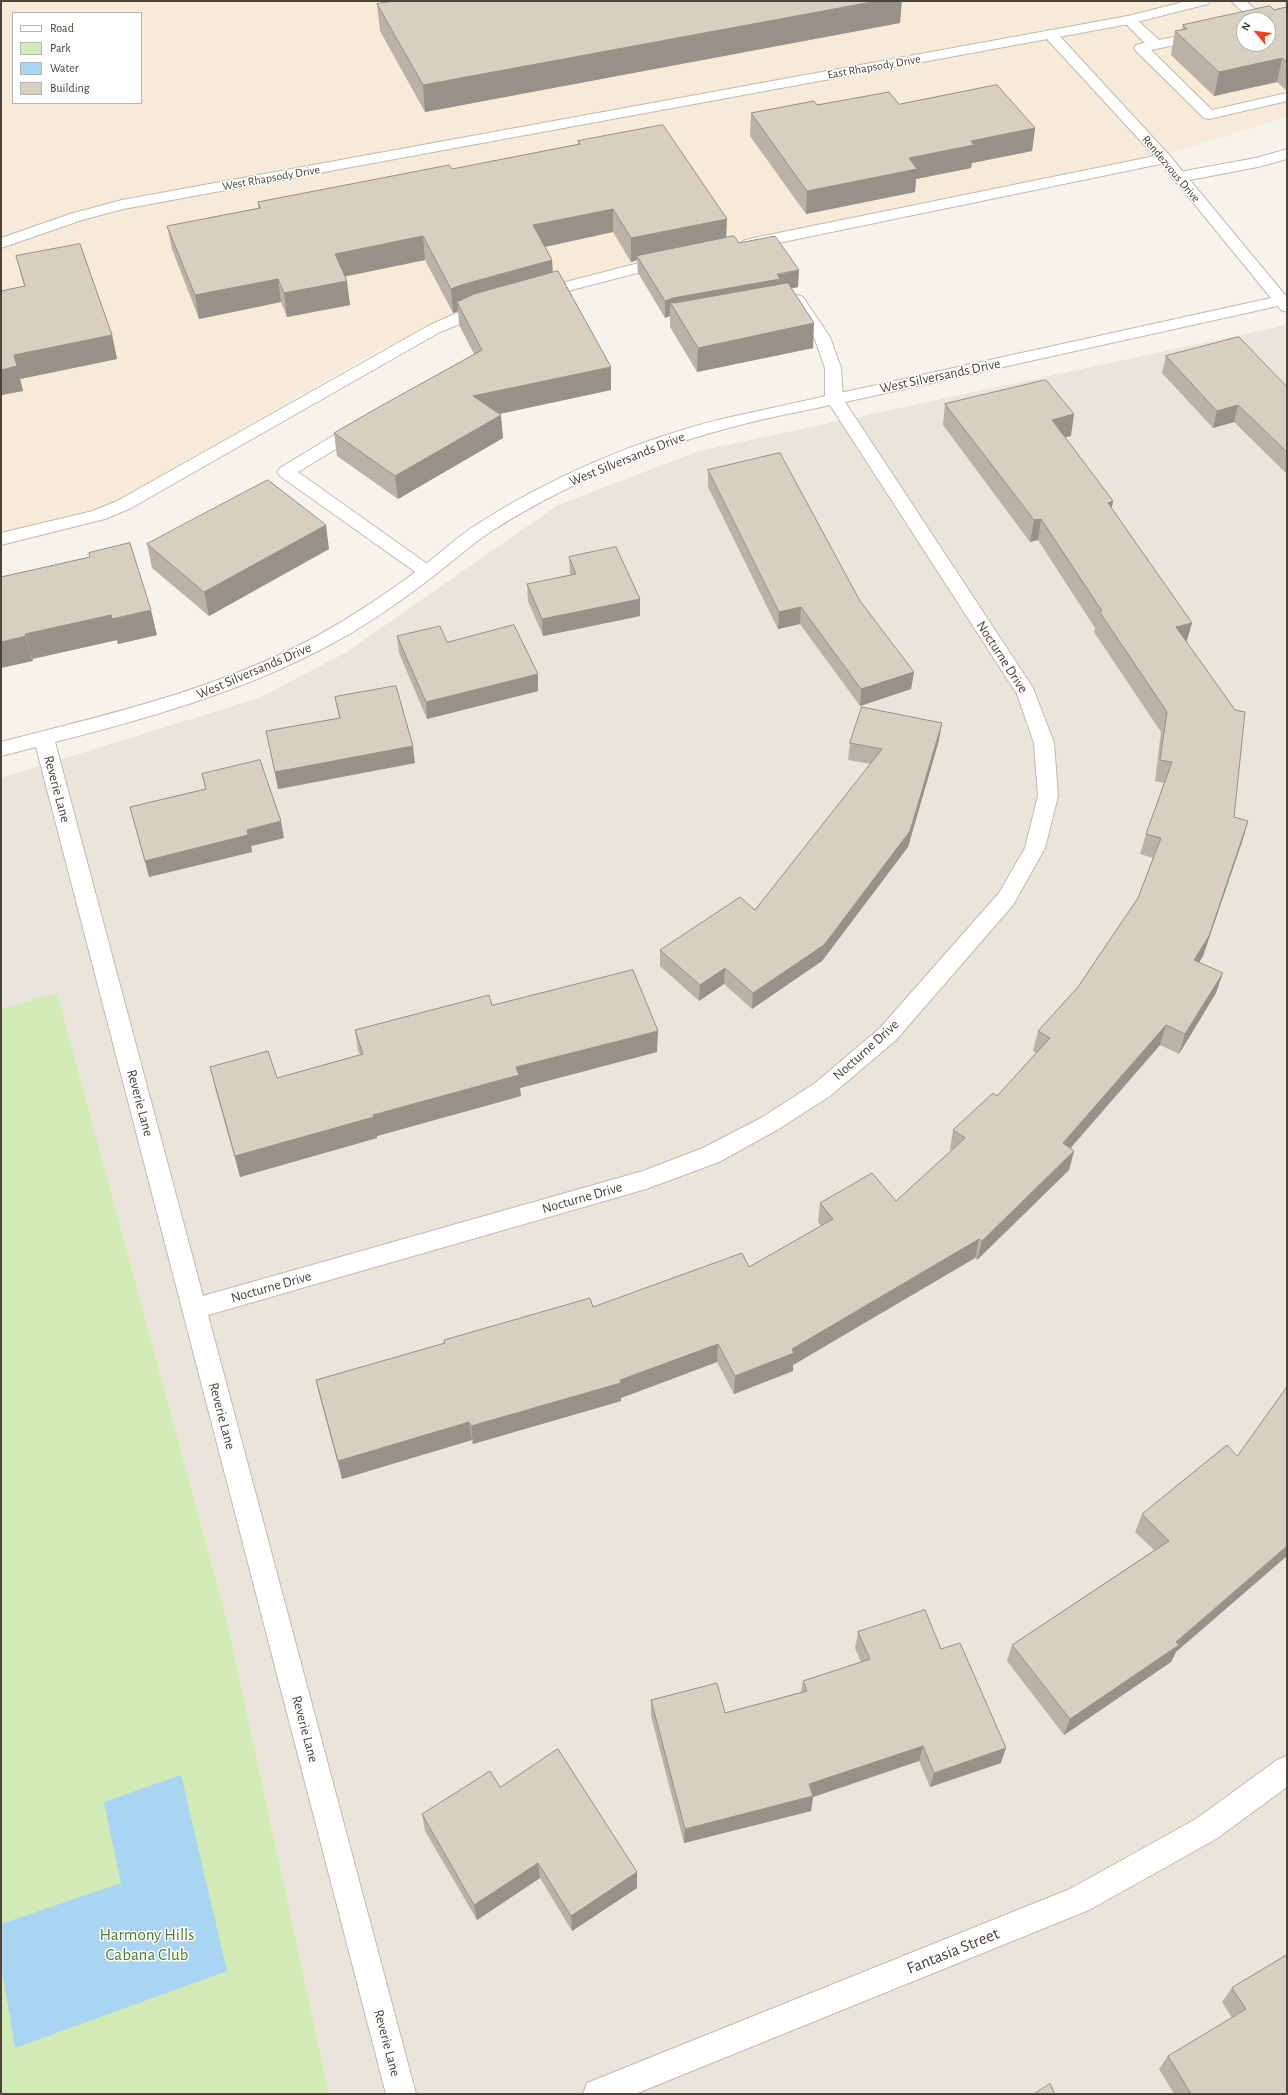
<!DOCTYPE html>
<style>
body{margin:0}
#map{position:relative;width:1288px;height:2095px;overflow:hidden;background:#f6f3ec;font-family:"Alegreya Sans",sans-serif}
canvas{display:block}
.frame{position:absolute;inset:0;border:2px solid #4b4439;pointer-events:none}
.legend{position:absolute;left:12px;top:12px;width:130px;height:92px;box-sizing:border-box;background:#fff;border:1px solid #b7b4b0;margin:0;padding:5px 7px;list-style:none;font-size:12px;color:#4b4439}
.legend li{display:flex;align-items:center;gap:8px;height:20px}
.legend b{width:20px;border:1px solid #b7b4b0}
.north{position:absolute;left:1236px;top:12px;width:40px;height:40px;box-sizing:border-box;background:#fff;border:1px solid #b7b4b0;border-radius:50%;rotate:299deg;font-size:11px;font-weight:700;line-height:16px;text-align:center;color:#4b4439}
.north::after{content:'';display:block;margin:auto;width:14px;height:18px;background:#fc3f1d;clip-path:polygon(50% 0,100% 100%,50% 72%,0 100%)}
</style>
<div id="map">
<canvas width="1288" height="2095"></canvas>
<div class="frame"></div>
<ul class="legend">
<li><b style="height:5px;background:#fff"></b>Road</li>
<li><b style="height:11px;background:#d2eab5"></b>Park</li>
<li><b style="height:11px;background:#a9d4f2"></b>Water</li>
<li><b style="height:11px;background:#d8cfc1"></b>Building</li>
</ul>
<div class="north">N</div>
</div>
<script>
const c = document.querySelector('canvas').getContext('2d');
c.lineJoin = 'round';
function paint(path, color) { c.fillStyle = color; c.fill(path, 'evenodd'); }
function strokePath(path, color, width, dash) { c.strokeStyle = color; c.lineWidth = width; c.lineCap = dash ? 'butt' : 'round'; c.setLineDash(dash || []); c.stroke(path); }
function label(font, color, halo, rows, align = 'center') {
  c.font = font + ' "Alegreya Sans",sans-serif'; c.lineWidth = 3; c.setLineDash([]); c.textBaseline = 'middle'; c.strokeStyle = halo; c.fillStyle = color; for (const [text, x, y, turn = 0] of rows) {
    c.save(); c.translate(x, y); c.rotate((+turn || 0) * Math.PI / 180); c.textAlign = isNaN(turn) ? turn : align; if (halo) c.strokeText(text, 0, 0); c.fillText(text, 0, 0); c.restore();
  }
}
const residential = new Path2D(`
 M1287,325v1769h-958l-102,-473 -170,-627 -56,15v-231l258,-80 86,-45 213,-148 141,-54z`);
const commercial = new Path2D(`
 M1,1h1286v116l-116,36 -463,103 -222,54 -106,39 -287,166 -92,20zM13,13h128v90h-128zM1244,20h24v24h-24z`);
const green = new Path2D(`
 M57,993l170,628 102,473h-328v-1085z`);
const water = new Path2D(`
 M181,1775l46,196 -212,77 -14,-83v-41l120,-41 -17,-81z`);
const service = new Path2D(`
 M1231,1h15l21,19h-15z
 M1129,16l5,1 25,23 30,-6 5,1 2,3 -2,3 -43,9 61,60 75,-17v8l-78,18 -5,-1 -68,-67 -2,-3 2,-3 9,-2 -23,-23 2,-3z
 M1287,149v10l-29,8 -79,15 -5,-2 -3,-3 3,-3 5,-2 77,-14z
 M1165,154l5,2 3,3 -3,3 -421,87 -6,-2 -2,-3 2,-3 6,-2z
 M666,256l6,2 2,3 -2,3 -135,35 -6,-2 -2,-3 2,-3z
 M797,295l6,2 27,40 11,31 2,31 -3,4 -6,1 -6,-1 -3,-4v-31l-11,-31 -25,-37 2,-3z
 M486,303l6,2 2,3c-3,4 -46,21 -54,24l-309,176 -26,11 -104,26v-12l92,-22 26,-11 309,-174 35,-16z
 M360,422l6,1 3,4 -3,4 -68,41 135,96 3,4 -3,4 -6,2 -6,-2 -141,-100 -3,-4 3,-4 74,-45z`);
const minor = new Path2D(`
 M1050,30l5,1 115,125 115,139 2,-1v18l-6,-2 -3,-4 -433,96 188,286 21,55 4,53 -13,52 -32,57 -117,135 -66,56 -53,34 -58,32 -73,27 -438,126 208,779h-30l-350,-1347 -35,9v-14c109,-28 219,-53 318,-107 37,-21 73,-45 107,-71 17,-13 32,-28 50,-39 74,-48 161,-85 246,-106l549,-121 -111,-136 -115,-125 -2,-3 2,-3zM830,405l187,289 17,49 4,53 -13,52 -26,45 -119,135 -66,56 -53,34 -58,30 -60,23 -440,125 -148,-554c90,-23 179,-48 263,-91 42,-21 81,-48 118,-77 18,-14 35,-29 54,-42 72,-46 153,-81 235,-103 34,-10 70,-16 105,-24z
 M1287,1756v31l-71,52 -127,71 -454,184h-52l4,-11 483,-194 126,-70 81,-59z`);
const tertiary = new Path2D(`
 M1187,1h23l-2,3 -79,20 -1006,185 -41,11 -81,28v-10l69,-24 52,-14 1006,-184z`);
const wall = new Path2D(`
 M377,4l523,19 -475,89 -45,-81z
 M1287,8v83l-10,-9 -63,14 -43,-41 4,-24 7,-1 1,-5z
 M899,104l136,24 -3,23 -60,12 -1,5 -55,11 -1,13 -109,22 -56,-78 1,-23 66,-8z
 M578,141l149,97 12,5 59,44 -7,1 22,60 -116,24 -27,-45v-11l-5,2 -27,-45 -1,-13 -6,2 -18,-30 -68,15 7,13 1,13 58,94v23l-111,24 3,24 -105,61 -61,-43 -3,-23 140,-79 -15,-29 -1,-14 -5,2 -28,-53 -80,16 5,29 -63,12 -6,-15 -82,17 -27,-70 -5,-23 91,-18v-6l194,-33 126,-25z
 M16,256l96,79 5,24 -97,20 3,12 -22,4 23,-109z
 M1166,356l121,31v87l-53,-52 -21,6 -51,-55z
 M945,404l126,32 -6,1 48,64 -1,7 75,134 47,175 14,4 -6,21 -39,114 -4,6 17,31 -37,61 -19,-9 -89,103 3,3 -5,19 -92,90 -2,-2 -182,107v6l-59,23 -17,-32 -96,36v3l-148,43 -1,-4 -130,39 -22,-81 -4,-18 128,-36v-4l149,-33 156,-40 72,-41 -3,-4 2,-19 76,-2 56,-51 -2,-1 3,-19 44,-34 39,-43 -3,-2 5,-20 40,-44 60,-89 15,-40 -13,-4 6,-20 18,-51 -9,-2 6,-49 -67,-100 1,-4 -57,-88 -8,2 -87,-117z
 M708,470l206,202 -3,17 -51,17 -60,-82 -22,5 -70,-142z
 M147,544l182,5 -120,67 -57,-48z
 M89,553l68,82 -39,9 -1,-4 -85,19 1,2 -32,-84 89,-20z
 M569,557l71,42v17l-97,20 -15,-35 -1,-17 43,-9z
 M397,636l50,6 91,32v17l-111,28 -28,-66z
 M335,697l80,66 -137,26 -12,-58 73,-13z
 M939,740l-31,107 -86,114 -70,48 -28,-25 -25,17 -39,-35v-16l95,-40 116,-146 -23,-4 2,-17z
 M202,774l82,64 -33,8 1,6 -103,25 -19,-70 75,-18z
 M492,1005l165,47 -137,36 1,8 -144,40v2l-137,39 -25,-89 -5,-21 67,11 83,-23 -2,-4 -3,-21z
 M1227,1445l-51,207 -5,10 -107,73 -57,-74 5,-16 142,-95 -19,-18 7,-18z
 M858,1632l83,17 60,114 -71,24 -11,-26 -106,36 -2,14 -127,32 -33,-127v-16l74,13 76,-21 2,-11 58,-19 -6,-14z
 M500,1787l137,101 -65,43 -32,-53 -63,42 -52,-89 -3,-17z
 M1287,1955v139h-113l-15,-25 9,-13 64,-38 -10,-16 10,-14z`);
const shadedWall = new Path2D(`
 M877,1h25l-2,22 -475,89 -2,-27z
 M1282,58l-5,24 -63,14 5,-24z
 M1035,128l-3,23 -60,12 -1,5 -55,11 -1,13 -109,22 1,-23 102,-33 62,-17z
 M613,209v23l-79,17 -1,-24z
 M727,219l-1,23 -89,14v4l-6,2v-24z
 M423,236l2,24 -87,18 -3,-24z
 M552,260l1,23 -96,19 1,9 -5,2 -2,-24 10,-4z
 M799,270l-1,17 -121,27 -7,-12v14l-5,2v-17l8,-3z
 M278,279l3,23 -82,17 -4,-24z
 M347,281l3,24 -63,12 -3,-24z
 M814,323l-1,25 -116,24 1,-24z
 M112,335l5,24 -97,20 3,12 -22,4v-25l13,-15z
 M611,367v23l-136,29 -2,-23z
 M1238,405l-4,17 -21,6 4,-17z
 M1074,414l-3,22 -23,5 4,-21z
 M501,415l2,23 -105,61 -3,-23z
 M1113,501l-4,21 -1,-19z
 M1041,519l-3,21 -8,2 4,-22z
 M326,525l3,24 -120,67 -5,-24z
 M640,599v17l-97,20 -1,-17z
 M801,607l-1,17 -22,5 1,-17z
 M151,610l6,25 -39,9 -6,-25z
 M111,615l6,25 -85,19 -7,-25z
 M1192,623l-6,21 -10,-17z
 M26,636l7,25 -32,7v-26z
 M914,672l-3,17 -51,17 1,-17z
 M538,674v17l-111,28 -1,-17z
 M942,723l-3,17 -31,107 -86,114 -70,48 1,-16z
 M413,746l2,17 -137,26 -3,-17z
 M281,821l3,17 -33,8 1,6 -103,25 -4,-16 102,-31z
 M1248,821l-6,21 -39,114 -15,24 6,-20z
 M725,968l-1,16 -25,17 1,-16z
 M1223,973l-7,20 -37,61 6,-20z
 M1166,1025l-6,20 -102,117 5,-19z
 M658,1031l-1,21 -137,36 1,8 -144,40v2l-137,39 -5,-21 138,-41 143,-48z
 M1074,1151l-5,19 -92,90 5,-19z
 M979,1239l-4,19 -182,107v6l-59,23 1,-18 57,-27z
 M718,1344l-1,18 -96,36v3l-148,43 -2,-18 149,-46z
 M469,1422l3,18 -130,39 -4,-18z
 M1287,1546v10l-111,96 -5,10 -107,73 6,-16 106,-77z
 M923,1746l-4,15 -106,36 -2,14 -127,32 1,-14 124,-45z
 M1006,1748l-5,15 -71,24 4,-14z
 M538,1863l2,15 -63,42 -3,-15z
 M637,1872v16l-65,43 -1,-15z`);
const building = new Path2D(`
 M394,1h483l-454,84 -46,-81z
 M1270,6l4,4 12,-3 1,1v54l-5,-4 -63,14 -44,-41 12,-2 -4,-4zM1244,20h24v24h-24z
 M997,85l38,43 -64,13 3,4 -65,13 8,11 -110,22 -56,-78 63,-12 3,4 72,-13 10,12z
 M663,125l64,94 -96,19 -18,-29 -80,16 19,35 -91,25 -10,4 -28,-53 -88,18 12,27 -63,12 -6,-14 -83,16 -28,-69 93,-18 -2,-6 191,-37 3,4 128,-25 -2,-3z
 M734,236l5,7 36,-7 24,34 -22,4 3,5 -107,19 -8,3 -28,-45z
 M80,244l32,91 -98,20 3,11 -16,4v-79l24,-5 -9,-30z
 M558,271l53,96 -138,29 28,19 -106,61 -61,-43 45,-26 103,-57 -25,-48 17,-8z
 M788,283l26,40 -116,25 -28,-46 4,1z
 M1239,337l48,50v65l-49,-47 -21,6 -51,-55z
 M1046,380l28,34 -22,6 61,81 -5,2 84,120 -16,4 59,83 10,2 -11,105 14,4 -39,115 -15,24 29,13 -38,61 -19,-9 -103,118 11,8 -92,90 -3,-2 -187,110 2,4 -59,23 -17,-32 -98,36 1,3 -150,43 -2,-4 -131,39 -22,-81 129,-37 -1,-3 146,-42 3,9 149,-54 7,14 84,-48 -13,-16 52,-30 24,28 69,-63 -12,-8 40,-37 4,3 53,-58 -12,-7 40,-44 60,-89 23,-60 -15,-4 26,-72 -12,-2 7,-48 -68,-101h3l-61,-92 -7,1 -89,-116z
 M780,453l80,148 54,71 -53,17 -60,-82 -22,5 -71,-142z
 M268,480l58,45 -122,67 -57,-48z
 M130,543l21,67 -39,9 -1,-4 -86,19 1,2 -25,6v-65l89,-20 -1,-4z
 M616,547l24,52 -98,20 -15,-35 49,-10 -7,-17z
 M514,625l24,49 -112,28 -29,-66 43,-10 7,16z
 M396,686l17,60 -138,26 -9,-41 74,-13 -5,-21z
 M862,707l80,16 -32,108 -86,114 -71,48 -28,-25 -25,17 -40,-35 80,-53 15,13 127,-161 -32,-6z
 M260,760l21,61 -34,9 1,5 -103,26 -15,-54 76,-18 -4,-15z
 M633,970l25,61 -142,36 3,8 -146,40 1,2 -139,39 -25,-89 58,-16 9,27 86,-24 -8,-24 134,-35 3,10z
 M1287,1387v159l-111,96 3,3 -109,74 -58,-74 157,-104 -27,-27 85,-69 10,11z
 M925,1610l16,39 19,-6 46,105 -72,25 -11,-27 -114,38 4,12 -128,33 -34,-129 66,-17 8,30 82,-22 -4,-10 67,-22 -12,-27z
 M558,1749l79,123 -66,44 -33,-53 -64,42 -52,-91 68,-43 10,16z
 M1287,1955v139h-96l-23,-38 78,-47 -14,-21z
 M1050,2084l5,10h-21z`);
const farStreetnames = [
 ["East Rhapsody Drive",874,67,-10],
 ["Rendezvous Drive",1171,169,50],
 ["West Rhapsody Drive",271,178,-10]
];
const streetNames = [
 ["West Silversands Drive",940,376,-12],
 ["West Silversands Drive",627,459,-22],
 ["Nocturne Drive",1002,657,57],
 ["West Silversands Drive",254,671,-23],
 ["Reverie Lane",57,789,75],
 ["Nocturne Drive",866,1050,-42],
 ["Reverie Lane",140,1103,75],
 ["Nocturne Drive",582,1198,-16],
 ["Nocturne Drive",271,1287,-16],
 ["Reverie Lane",222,1416,75],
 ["Reverie Lane",305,1729,75],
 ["Reverie Lane",387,2043,75]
];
const nearParknames = [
 ["Harmony Hills",147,1935],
 ["Cabana Club",147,1955]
];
const nearStreetnames = [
 ["Fantasia Street",953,1951,-22]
];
paint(residential, '#eae5da');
paint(commercial, '#f7ead8');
paint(green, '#d2eab5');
paint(water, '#a9d4f2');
strokePath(service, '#c2bbae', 2);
strokePath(minor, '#c2bbae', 2);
strokePath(tertiary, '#c2bbae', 2);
paint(service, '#fff');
paint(minor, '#fff');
paint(tertiary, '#fff');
paint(wall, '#bab2a6');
paint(shadedWall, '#979187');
paint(building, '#d8cfc1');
strokePath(building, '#979187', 1);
label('12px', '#4b4439', '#fff', farStreetnames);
label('14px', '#4b4439', '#fff', streetNames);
label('17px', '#4a7f2a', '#fff', nearParknames);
label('17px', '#4b4439', '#fff', nearStreetnames);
</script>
